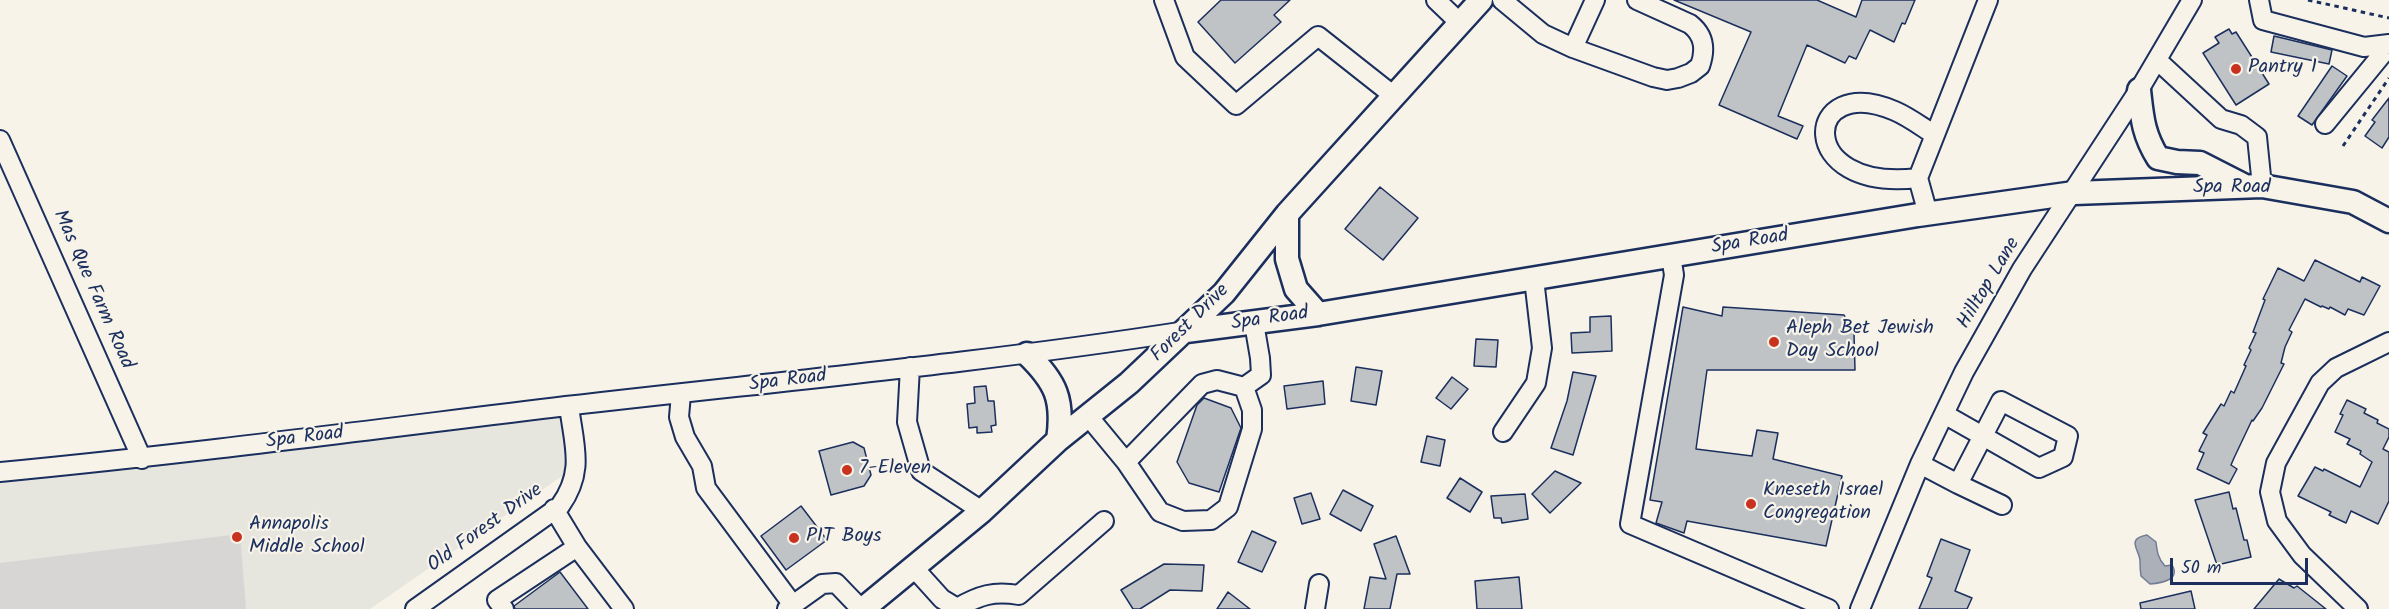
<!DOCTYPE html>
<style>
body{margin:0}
#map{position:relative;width:2389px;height:609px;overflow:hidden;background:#f7f3e8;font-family:Kalam,sans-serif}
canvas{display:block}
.scale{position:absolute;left:2170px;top:558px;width:138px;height:27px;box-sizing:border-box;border:3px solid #1b2f5e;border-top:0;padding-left:8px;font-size:18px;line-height:21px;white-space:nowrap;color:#1b2f5e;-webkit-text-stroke:4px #f7f3e8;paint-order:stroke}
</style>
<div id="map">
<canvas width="2389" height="609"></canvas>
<div class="scale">50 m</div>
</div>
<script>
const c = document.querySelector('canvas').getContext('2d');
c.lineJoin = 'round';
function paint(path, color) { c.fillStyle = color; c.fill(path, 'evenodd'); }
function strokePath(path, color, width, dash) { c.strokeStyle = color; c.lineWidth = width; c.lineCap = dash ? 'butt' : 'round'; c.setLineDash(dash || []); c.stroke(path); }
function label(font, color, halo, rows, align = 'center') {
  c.font = font + ' Kalam,sans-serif'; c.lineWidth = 4.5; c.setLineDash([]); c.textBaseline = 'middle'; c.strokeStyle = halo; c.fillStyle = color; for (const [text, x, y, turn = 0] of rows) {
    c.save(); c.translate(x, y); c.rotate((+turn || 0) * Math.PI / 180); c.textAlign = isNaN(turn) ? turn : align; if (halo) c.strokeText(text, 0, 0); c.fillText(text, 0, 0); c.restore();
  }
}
const built = new Path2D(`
 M567,417l11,48 -208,144h-370v-143z`);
const green = new Path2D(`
 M240,534l6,75h-246v-46z`);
const water = new Path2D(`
 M2147,535l9,7c1,9 2,17 9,24l7,-1c9,15 -11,18 -22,19l-9,-8c-1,-6 -1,-10 -1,-15 0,-11 -15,-22 7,-26z`);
const building = new Path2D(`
 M1221,0h69l-16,15 7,7 -46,41 -37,-41z
 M1674,0h143l39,17 6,-17h53l-10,24 -3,-1 -8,19 -24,-12 -14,29 -7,-3 -4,7 -38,-18 -29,71 25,10 -6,13 -78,-34 32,-73z
 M2229,29l3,5 4,-2 33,52 -33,21 -33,-52 16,-10 -4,-6z
 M2274,36l58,14 -3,14 -58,-12z
 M2332,66l15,10 -35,49 -14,-9z
 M2389,98v39l-7,11 -17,-12 10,-14 -3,-2z
 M1380,187l38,31 -35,42 -38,-31z
 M2315,260l45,22 2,-5 18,9 -16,29 -16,-6 -3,6 -15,-8 -1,2 -7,-3 -1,1 -16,-8 -16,31 3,2 -7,15 -4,16 3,1 -22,44 -9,13 -1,-1 -18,38 -3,7 6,4 -8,15 -32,-15 7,-16 -5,-2 8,-16 -4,-2 18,-29 3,2 7,-15 3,2 12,-27 -2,-1 7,-15 -2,-2 7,-15 -3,-1 12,-32 -2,-1 15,-31 26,13z
 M1683,307l39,9 1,-9 121,8 10,18 1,37h-148l-11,79 56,7 5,-26 21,3 -5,26 69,17 -16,70 -139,-25 -3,12 -28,-10 6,-21 -12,-2z
 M1611,316l1,35 -40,2 -1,-20 19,-1v-15z
 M1476,339l22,1 -2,27 -22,-1z
 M1356,367l26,4 -6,34 -25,-4z
 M1573,372l23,4 -23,79 -22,-7 16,-47z
 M1452,377l16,12 -17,20 -15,-11z
 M1323,381l2,23 -38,5 -3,-23z
 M986,386l2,15h6l2,24 -5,1 1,6 -15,1v-6l-8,1 -2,-24 8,-1 -1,-16z
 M1204,398l27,10 10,20 -22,64 -30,-9 -12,-21 20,-57z
 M2347,400l19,9 -2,4 14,7 -1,3 12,6v8l-6,12 6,3v49l-11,23 -27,-13 -5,12 -17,-8 2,-3 -33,-16 17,-29 8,4 1,-2 36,18 12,-25 -12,-8 1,-3 -14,-7 3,-5 -15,-7 8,-17 -3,-1z
 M1427,436l18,4 -5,26 -19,-4z
 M853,442l11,6 7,27 -7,11 -33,9 -12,-44z
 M1555,471l26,12 -31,30 -18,-19z
 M1460,478l22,14 -12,20 -23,-14z
 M1343,490l30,16 -12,25 -31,-17z
 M2229,492l4,17 3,-1 8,32h3l4,17 -34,8 -22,-65z
 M1311,493l9,26 -18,5 -8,-26z
 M1525,494l3,25 -26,4 -1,-5h-7l-3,-22z
 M801,506l26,34 -41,30 -25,-34z
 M1252,531l24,11 -14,30 -24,-10z
 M1396,536l14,38h-13l-7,35h-26l6,-32 16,2 -12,-35z
 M1941,539l29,11 -15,41 17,7 -5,11h-48l13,-31 -5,-2z
 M1164,564l40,1 -2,26 -32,-1 -30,19h-7l-12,-19z
 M560,572l28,37h-73l-1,-3z
 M1519,577l3,32h-45l-2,-28z
 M2279,579l15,9 3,-2 29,23h-72z
 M2191,591l4,18h-54l-1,-6z
 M1228,592l22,17h-33z`);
const path = new Path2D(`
 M2308,0l81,18
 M2343,146l46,-68`);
const minor = new Path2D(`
 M1164,0l21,57 51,48 82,-69 76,60
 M1436,0l24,23
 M1502,0l41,34 30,14 80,29 14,3 11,-2 13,-5 9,-7c6,-17 4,-31 -10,-42l-53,-24
 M2259,0l4,20 101,27 25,-3
 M1573,48l22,-48
 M2157,60l64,59 20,6 16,12 5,49
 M2325,124l64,-78
 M0,140l142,319
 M1918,178c-124,15 -116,-107 -23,-67 14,6 27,16 40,24
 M1928,214l-10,-36 70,-178
 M1671,256l3,19 -44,249 199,85
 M910,367l-3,55 14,49 61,40
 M1244,387l8,23v19l-24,78 -17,13 -28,1 -23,-9 -34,-50 76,-78 15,-4 27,7 17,-12 -1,-17 -6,-35
 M681,394l-2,23 6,20 17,29 4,22 87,117
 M1944,414l95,54 24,-11 5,-21 -67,-35 -43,83 44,21
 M1088,416l38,46
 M1503,432l33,-49 6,-35 -8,-69
 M1920,464l38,20
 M0,472c189,-18 377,-43 566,-66 207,-24 414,-43 620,-75
 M554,509l23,38
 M914,568l28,31 15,9c23,-13 36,-17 62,-13l85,-74
 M415,609l145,-103c25,-35 14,-60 9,-100
 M504,609l-7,-9 80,-53 47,62
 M787,609l35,-25 14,-1 25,26
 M1315,609l4,-25
 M1860,609l60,-145 44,-92 58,-103 117,-179 53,-90
 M2358,609l-56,-54 -25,-34 -7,-29 6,-29 44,-80 16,-15 53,-26`);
const major = new Path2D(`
 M2139,90c3,27 4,44 19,68l19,4 23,1 45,23
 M1287,214v45l9,30 22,25
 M1186,331l132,-17 600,-99 156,-22 188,-7 91,16 36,19
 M1027,354c29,28 37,46 31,86
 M863,609l119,-98 76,-71 71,-57 95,-90 63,-79 194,-214`);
const markers = [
 [2236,69,6,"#c8321e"],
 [1774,342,6,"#c8321e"],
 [847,470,6,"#c8321e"],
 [1751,504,6,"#c8321e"],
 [237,537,6,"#c8321e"],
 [794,538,6,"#c8321e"]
];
const poiNames = [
 ["Pantry 1",2248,69],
 ["Aleph Bet Jewish",1786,330],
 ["Day School",1786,353],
 ["7-Eleven",859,470],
 ["Kneseth Israel",1763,492],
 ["Congregation",1763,515],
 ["Annapolis",249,526],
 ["Middle School",249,549],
 ["PIT Boys",806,538]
];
const streetNames = [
 ["Spa Road",2232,189],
 ["Spa Road",1750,243,-9],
 ["Hilltop Lane",1990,284,-59],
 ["Mas Que Farm Road",92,290,66],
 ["Spa Road",1270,320,-8],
 ["Forest Drive",1191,324,-45],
 ["Spa Road",788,382,-7],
 ["Spa Road",305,439,-7],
 ["Old Forest Drive",486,529,-36]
];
paint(built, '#e6e5de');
paint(green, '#d7d6d4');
paint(water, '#acb0b9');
strokePath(water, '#727c95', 1.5);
paint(building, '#c0c3c5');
strokePath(building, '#1b2f5e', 1.5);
strokePath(minor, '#1b2f5e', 22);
strokePath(major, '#1b2f5e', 27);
strokePath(path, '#1b2f5e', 3, [4.5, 4.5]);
strokePath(minor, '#f7f3e8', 18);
strokePath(major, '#f7f3e8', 22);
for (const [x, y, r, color] of markers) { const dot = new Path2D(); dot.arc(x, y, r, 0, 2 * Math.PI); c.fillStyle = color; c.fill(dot); strokePath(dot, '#f7f3e8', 2); }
label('20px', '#1b2f5e', '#f7f3e8', poiNames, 'left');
label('20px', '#1b2f5e', '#f7f3e8', streetNames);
</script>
